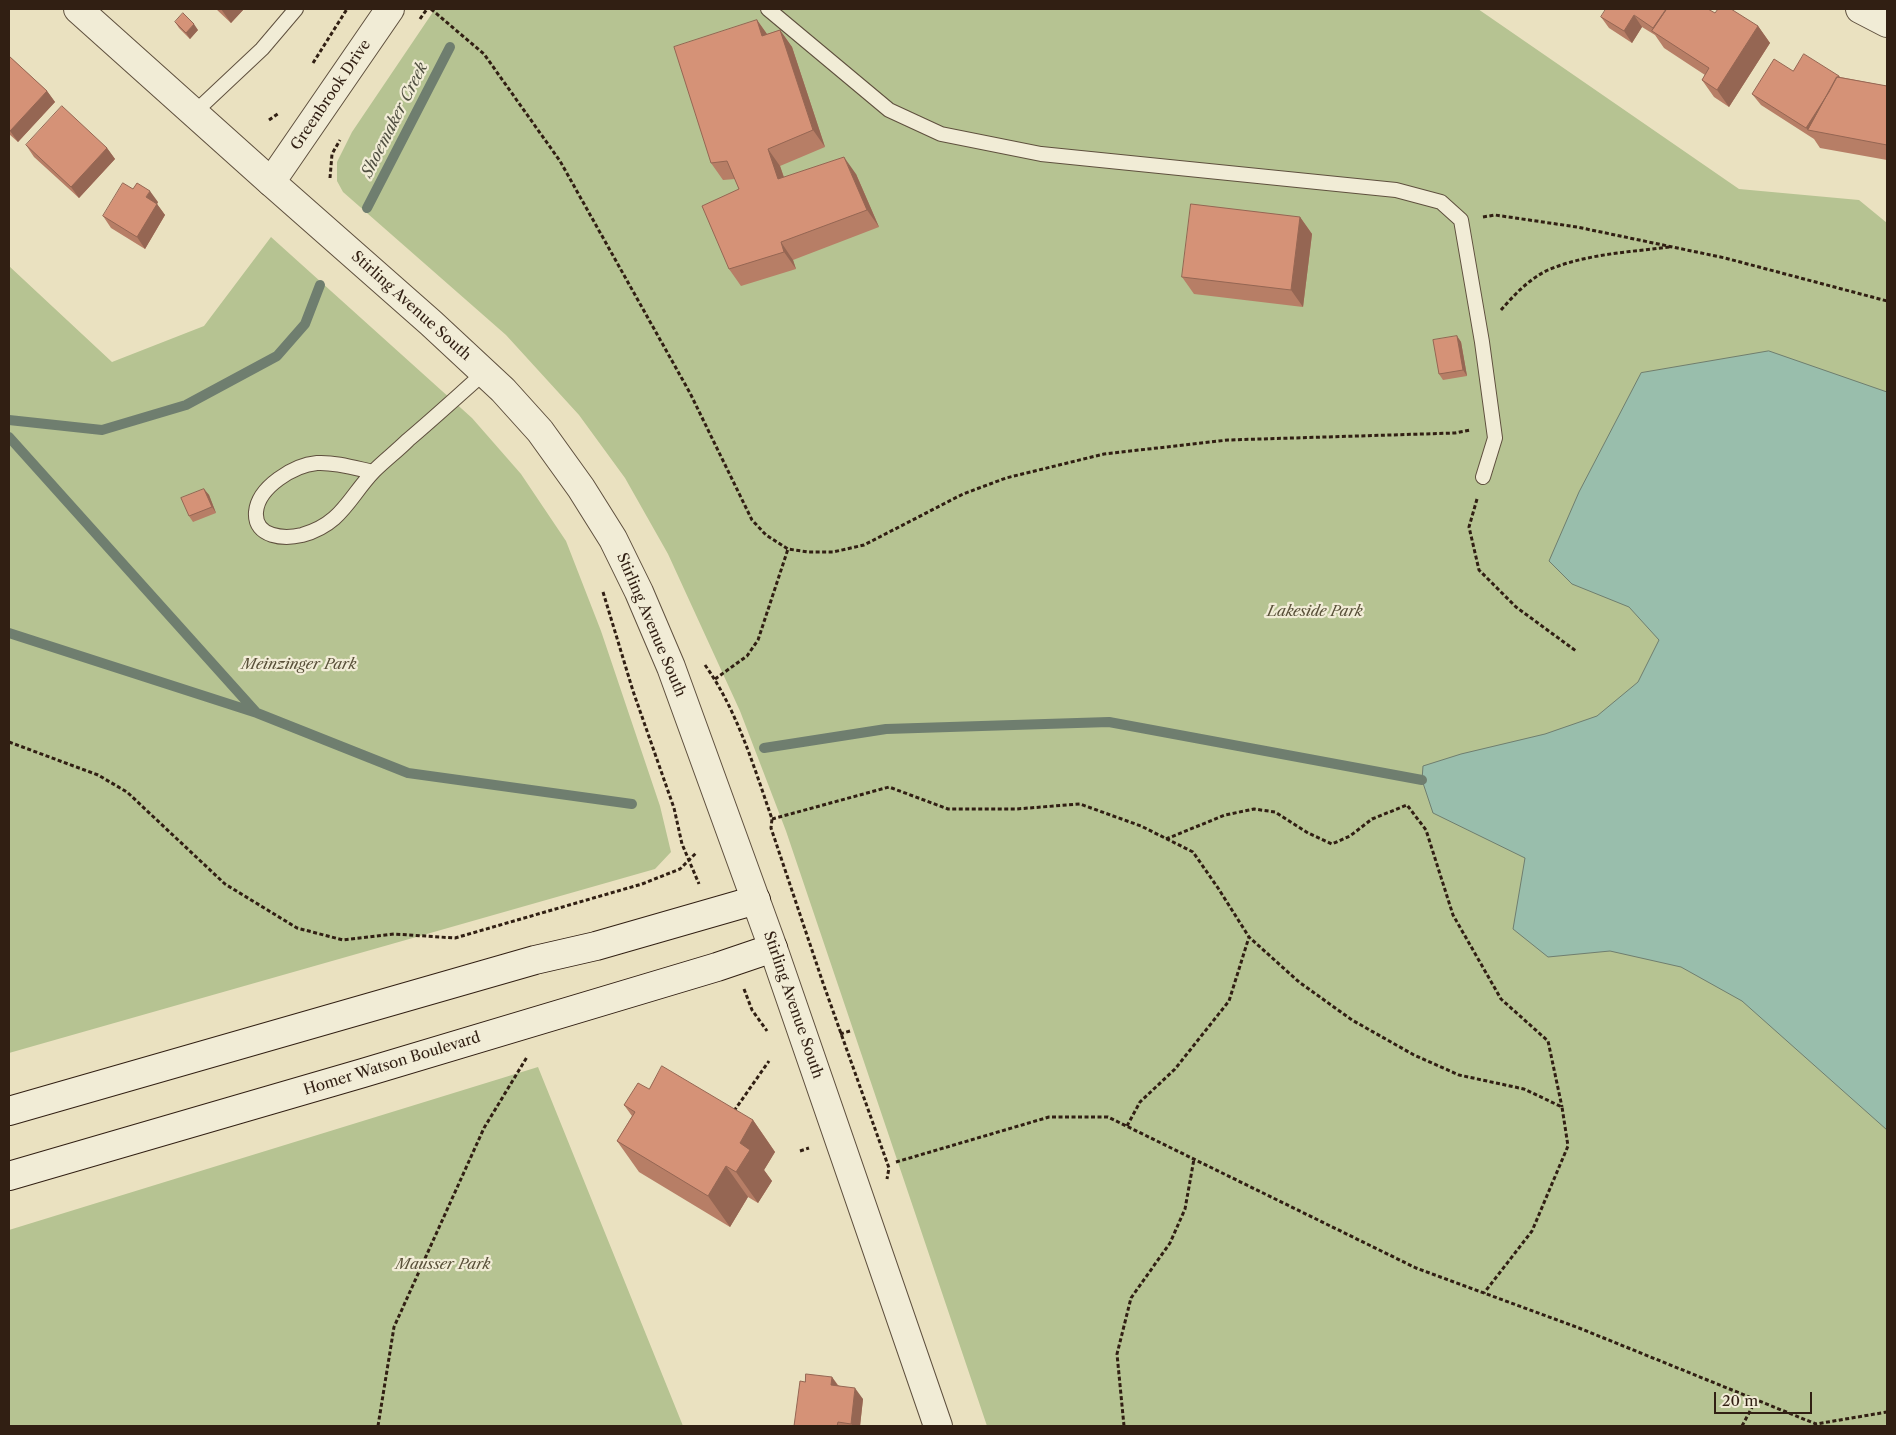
<!DOCTYPE html>
<style>
body{margin:0}
#map{position:relative;width:1896px;height:1435px;overflow:hidden;background:#eae1c0;font-family:"Libre Caslon Text",serif}
canvas{display:block}
.frame{position:absolute;inset:0;border:10px solid #311f13;pointer-events:none}
.scale{position:absolute;left:1714px;top:1392px;width:98px;height:22px;box-sizing:border-box;border:2px solid #311f13;border-top:0;padding-left:6px;font-size:15px;line-height:18px;white-space:nowrap;color:#311f13;-webkit-text-stroke:4px #f1ecd6;paint-order:stroke}
</style>
<div id="map">
<canvas width="1896" height="1435"></canvas>
<div class="frame"></div>
<div class="scale">20 m</div>
</div>
<script>
const c = document.querySelector('canvas').getContext('2d');
c.lineJoin = 'round';
function paint(path, color) { c.fillStyle = color; c.fill(path, 'evenodd'); }
function strokePath(path, color, width, dash) { c.strokeStyle = color; c.lineWidth = width; c.lineCap = dash ? 'butt' : 'round'; c.setLineDash(dash || []); c.stroke(path); }
function label(font, color, halo, rows, align = 'center') {
  c.font = font + ' "Libre Caslon Text",serif'; c.lineWidth = 4.5; c.setLineDash([]); c.textBaseline = 'middle'; c.strokeStyle = halo; c.fillStyle = color; for (const [text, x, y, turn = 0] of rows) {
    c.save(); c.translate(x, y); c.rotate((+turn || 0) * Math.PI / 180); c.textAlign = isNaN(turn) ? turn : align; if (halo) c.strokeText(text, 0, 0); c.fillText(text, 0, 0); c.restore();
  }
}
const green = new Path2D(`
 M435,9h1043l261,180 120,11 28,23v1203h-900l-201,-595 -46,-120 -72,-157 -43,-76 -46,-63 -73,-80 -163,-143 -6,-11v-19l15,-30z
 M271,237l201,181 49,56 45,67 35,90 59,175 11,46 -16,17 -646,184v-787l103,96 92,-36z
 M538,1067l145,359h-674v-196z`);
const water = new Path2D(`
 M1769,351l118,41v738l-145,-129 -61,-34 -71,-16 -62,6 -35,-28 12,-71 -92,-45 -11,-33 1,-14 38,-12 84,-20 52,-18 41,-34 21,-42 -30,-33 -57,-23 -23,-23 30,-69 62,-119z`);
const stream = new Path2D(`
 M367,208l83,-161
 M9,420l93,10 84,-25 91,-49 28,-32 15,-39
 M9,437l247,275
 M9,633l248,80 151,60 224,31
 M764,748l122,-19 223,-7 313,58`);
const path = new Path2D(`
 M431,9l53,45 76,107 130,232 62,127 14,15 22,14 20,3h25l31,-7 99,-51 43,-16 98,-24 124,-14 227,-7 15,-3
 M420,19l7,-10
 M313,63l34,-54
 M269,120l10,-7
 M330,178l2,-24 8,-14
 M1483,217l12,-2 82,12 148,31 162,43
 M1501,310c13,-15 28,-31 47,-40 38,-16 81,-18 122,-23
 M1477,499l-8,28 10,43 37,37 60,44
 M603,592l30,99 41,117 8,36 17,40
 M705,665c32,45 49,102 67,154l-1,9 52,155 66,185 -2,11
 M715,679l32,-23 11,-16 30,-91
 M9,742l89,33 29,17 98,92 72,44 46,12 51,-6 61,4 187,-54 38,-15 16,-16
 M772,819l117,-32 59,22h68l64,-5 61,22 52,26 25,36 31,49 50,45 53,38 62,35 45,20 65,14 38,18 6,39 -36,85 -48,62
 M1166,839l59,-24 29,-6 21,3 33,21 24,11 18,-8 22,-17 35,-14 19,25 27,85 48,84 47,42 14,66
 M744,989l8,21 15,21
 M840,1034l10,-3
 M734,1111l35,-50
 M1127,1126l13,-24 35,-33 54,-68 20,-64
 M800,1151l9,-3
 M896,1162l153,-45h59l308,151 163,60 237,96 71,-12
 M378,1426l16,-99 90,-199 43,-71
 M1124,1426l-7,-72 14,-56 39,-55 15,-34 9,-50
 M1742,1426l14,-26`);
const service = new Path2D(`
 M768,9l121,101 52,24 100,20 355,36 45,12 20,18 21,122 13,96 -12,39
 M195,112l67,-63 34,-40
 M373,472c-18,-4 -37,-10 -56,-9 -23,2 -59,24 -61,49 -2,26 29,27 46,23 40,-11 47,-38 72,-64 11,-11 23,-20 34,-31 26,-22 51,-45 77,-68`);
const minor = new Path2D(`
 M78,9l193,173
 M1860,9l27,14`);
const tertiary = new Path2D(`
 M390,9l-119,173 160,141 72,67 37,41 41,57 32,51 26,53 32,75 102,281 165,478`);
const secondary = new Path2D(`
 M9,1111l526,-151 61,-14 160,-46
 M9,1176l354,-103 354,-106 56,-19`);
const wall = new Path2D(`
 M216,9h28l-13,14z
 M1715,13l43,13 12,17 -41,64 -15,-10 -12,-17 3,-5 -41,-27 -9,-13 -13,-8 -10,16 -23,-15 -8,-11z
 M757,20l10,14 13,-4 12,17 33,100 -45,19 4,11 72,-3 23,53 -86,33 3,9 -55,17 -12,-17 10,-80 -4,-10 -12,1 -12,-17z
 M175,22l23,8 -8,9 -11,-11z
 M9,56l38,35 8,11 -37,40 -9,-8z
 M1793,71l46,5 1,1 47,9v74l-67,-12 -6,-9 -53,-34 -9,-11z
 M26,145l81,3 8,11 -36,39 -45,-41z
 M158,202l-1,2 8,11 -20,34 -34,-21 -8,-12z
 M1300,217l12,17 -9,73 -109,-13 -12,-17z
 M1457,336l4,6 6,34 -24,4 -4,-6z
 M204,489l5,6 7,18 -23,9 -4,-6z
 M649,1089l104,31 22,32 -11,18 8,11 -14,22 -10,-6 -18,30 -91,-55 -22,-31 15,-25 -8,-11z
 M832,1377l6,8 25,14 -3,27h-66l11,-44z`);
const shadedWall = new Path2D(`
 M221,9h23l-13,14z
 M1666,9h15l-22,26 -6,-7z
 M1634,15l8,12 -10,16 -8,-12z
 M757,20l12,17 -7,-1z
 M194,24l4,6 -8,9 -4,-6z
 M1758,26l12,17 -41,64 -12,-17z
 M780,30l12,17 33,100 -12,-17z
 M1839,76l8,11 -39,43 -2,-2z
 M47,91l8,11 -37,40 -8,-11z
 M107,148l8,11 -36,39 -8,-11z
 M768,149l12,17 10,30 -12,-17z
 M844,157l12,17 23,53 -12,-17z
 M150,191l8,11 -1,2 8,11 -20,34 -8,-12 9,-40z
 M1300,217l12,17 -9,73 -12,-17z
 M781,242l12,18 3,9 -12,-17z
 M1457,336l4,6 6,34 -4,-6z
 M204,489l5,6 7,18 -4,-6z
 M753,1120l22,32 -11,18 8,11 -14,22 -22,-31 4,-29z
 M726,1166l22,31 -18,30 -22,-31z
 M832,1377l8,12 -9,-4z
 M855,1388l8,11 -3,27h-7l-2,-2z`);
const building = new Path2D(`
 M1606,9h60l-13,19 -19,-13 -10,16 -23,-14z
 M1667,9h41l7,4 3,-4h13l27,17 -41,64 -15,-10 7,-12 -57,-37z
 M183,13l11,11 -8,9 -11,-11z
 M757,20l5,16 18,-6 33,100 -45,19 10,30 66,-22 23,53 -86,32 3,10 -55,17 -27,-63 37,-17 -12,-28 -16,2 -37,-116z
 M1804,54l35,22 -1,1h-1l-8,15 -23,36 -54,-34 22,-35 19,12z
 M9,56l38,35 -37,40 -1,-1z
 M1837,77l50,9v59l-79,-15z
 M62,106l45,42 -36,39 -45,-42z
 M123,183l10,6 4,-6 13,8 -4,6 11,7 -20,33 -34,-21z
 M1191,204l109,13 -9,73 -109,-13z
 M1457,336l6,34 -24,4 -6,-34z
 M204,489l8,18 -23,9 -8,-18z
 M662,1066l91,54 -13,23 10,7 -14,22 -10,-6 -18,30 -91,-55 18,-29 -11,-7 14,-22 11,6z
 M806,1374l26,3 -1,8 24,3 -4,36 -13,-2 -1,4h-43l6,-45 5,1z`);
const streetNames = [
 ["Greenbrook Drive",331,95,-56],
 ["Stirling Avenue South",411,306,42],
 ["Stirling Avenue South",651,625,67],
 ["Stirling Avenue South",793,1005,71],
 ["Homer Watson Boulevard",392,1064,-17]
];
const parkNames = [
 ["Lakeside Park",1315,612],
 ["Meinzinger Park",299,665],
 ["Mausser Park",443,1265]
];
const waterNames = [
 ["Shoemaker Creek",395,120,-63]
];
paint(green, '#b6c392');
paint(water, '#99beac');
strokePath(water, '#6f7e6f', 1);
strokePath(stream, '#6f7e6f', 10);
strokePath(service, '#5f503e', 16);
strokePath(minor, '#5f503e', 30);
strokePath(tertiary, '#5f503e', 30);
strokePath(secondary, '#311f13', 30);
strokePath(path, '#311f13', 3, [4, 2.5]);
strokePath(service, '#f1ecd6', 14);
strokePath(minor, '#f1ecd6', 28);
strokePath(tertiary, '#f1ecd6', 28);
strokePath(secondary, '#f1ecd6', 28);
paint(wall, '#b77e66');
paint(shadedWall, '#956653');
paint(building, '#d59277');
strokePath(building, '#956653', 1);
label('15px', '#311f13', '#f1ecd6', streetNames);
label('italic 15px', '#595039', '#f1ecd6', parkNames);
label('italic 16px', '#504f41', '#f1ecd6', waterNames);
</script>
